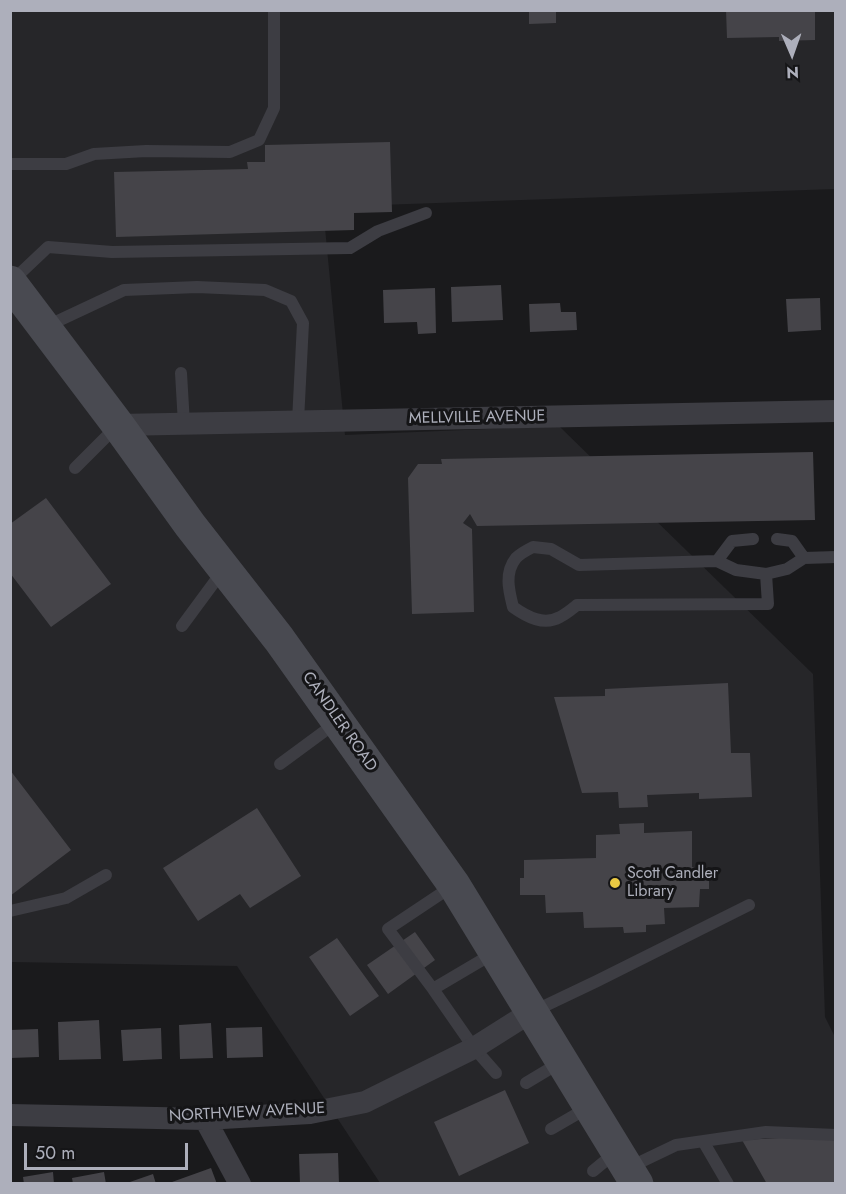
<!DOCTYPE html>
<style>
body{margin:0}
#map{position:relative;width:846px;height:1194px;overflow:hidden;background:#1a1a1c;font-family:Jost,sans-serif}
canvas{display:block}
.frame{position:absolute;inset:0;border:12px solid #adafbb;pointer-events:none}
.north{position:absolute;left:762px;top:24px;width:60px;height:60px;-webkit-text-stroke:4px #151517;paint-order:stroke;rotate:178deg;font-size:16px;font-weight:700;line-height:24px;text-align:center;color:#adafbb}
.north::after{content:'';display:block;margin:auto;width:21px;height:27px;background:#adafbb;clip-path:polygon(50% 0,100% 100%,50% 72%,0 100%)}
.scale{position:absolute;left:24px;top:1143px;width:164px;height:27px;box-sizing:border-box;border:3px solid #adafbb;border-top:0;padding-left:8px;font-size:18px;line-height:21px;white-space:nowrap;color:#adafbb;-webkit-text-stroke:4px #151517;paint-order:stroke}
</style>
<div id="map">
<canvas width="846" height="1194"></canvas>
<div class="frame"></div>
<div class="north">N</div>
<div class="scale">50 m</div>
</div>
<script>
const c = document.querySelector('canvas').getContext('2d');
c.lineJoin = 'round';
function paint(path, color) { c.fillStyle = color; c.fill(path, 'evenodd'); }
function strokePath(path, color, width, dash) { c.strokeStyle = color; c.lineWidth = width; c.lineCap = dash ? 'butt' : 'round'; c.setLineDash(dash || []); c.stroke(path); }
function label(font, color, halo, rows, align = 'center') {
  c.font = font + ' Jost,sans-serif'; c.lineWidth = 6; c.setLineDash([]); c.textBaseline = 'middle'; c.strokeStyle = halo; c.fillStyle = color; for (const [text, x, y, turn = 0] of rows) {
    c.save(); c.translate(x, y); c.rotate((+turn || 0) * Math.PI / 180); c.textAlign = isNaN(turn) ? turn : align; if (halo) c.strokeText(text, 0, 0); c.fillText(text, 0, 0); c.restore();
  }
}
const built = new Path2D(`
 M11,11h824v178l-512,18 22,228 214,-9 254,248 12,343 11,22 -1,144h-455l-143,-217 -226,-4z`);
const building = new Path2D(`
 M529,10h27v13l-27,1z
 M726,10h89v30l-36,1v-4l-52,1z
 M390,142l2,70 -38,1v17l-238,7 -2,-65 134,-3 -1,-7h18v-17z
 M501,285l2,35 -51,2 -1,-35z
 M435,288l1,45 -18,1 -1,-12 -33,1 -1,-33z
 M820,298l1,32 -33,2 -2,-33z
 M560,303l1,9h15l1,18 -47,2 -1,-28z
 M813,452l2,68 -338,6 -7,-12 -7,9 9,6 2,83 -62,2 -4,-136 10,-14h24l-1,-5z
 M46,498l65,86 -60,43 -41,-54v-49z
 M728,683l3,70h19l2,44 -53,2v-6l-52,2 1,12 -29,1 -1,-16 -36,1 -28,-96 51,-1v-7z
 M10,770l61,80 -61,46z
 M257,808l44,68 -51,32 -10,-14 -42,27 -35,-53z
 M644,823v10l48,-2v36h17v22h-9l-1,18 -35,1 1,16 -19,1v7l-22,1 -1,-6 -39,1 -1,-16 -37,1 -1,-18h-25v-17h4v-18l72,-2v-23l24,-1 -1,-10z
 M415,932l20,28 -47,34 -21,-29z
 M337,938l42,58 -29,20 -41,-59z
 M99,1020l2,39 -42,1 -1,-38z
 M211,1023l2,35 -33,1 -1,-34z
 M262,1027l1,30 -36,1 -1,-30z
 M161,1028l1,31 -39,2 -2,-31z
 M38,1029l1,28 -29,1v-28z
 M505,1090l24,53 -70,33 -25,-54z
 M836,1135v49h-69l-25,-44z
 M338,1153l1,31h-39l-1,-30z
 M211,1168l6,16h-45v-2z
 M53,1172l1,12h-30l-1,-7z
 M104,1172l2,12h-33l-1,-6z
 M153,1174l3,10h-29v-1z`);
const service = new Path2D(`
 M10,164h56l28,-10 52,-3 84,1 29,-12 15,-32v-98
 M12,281l36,-34 64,5 238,-4 28,-17 48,-18
 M45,327l79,-37 73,-3 68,3 26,11 12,22 -5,98
 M181,373l3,51
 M75,468l42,-42
 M777,539l15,2 12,17
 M717,561l15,-20 21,-2
 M766,574l2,30 -191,1c-5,4 -11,9 -17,12 -16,9 -33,0 -47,-10 -4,-16 -9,-34 3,-49 4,-4 11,-8 17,-11l18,2 28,16 138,-4 19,9 30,4 21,-5 17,-11 32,-1
 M182,626l42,-57
 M280,764l57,-42
 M454,885l-66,44 45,60 41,59 22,25
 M10,911l56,-13 40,-23
 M433,989l61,-36
 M532,1012l65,-31 152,-76
 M526,1083l35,-21
 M551,1129l38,-22
 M703,1141l25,43
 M628,1168l48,-23 90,-13 70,3
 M593,1171l23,-19`);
const minor = new Path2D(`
 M118,425l718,-14
 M10,1115l195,4 105,-6 55,-11 109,-54 57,-36
 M205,1119l35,65`);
const secondary = new Path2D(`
 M10,282l108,143 72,100 89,114 175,246 183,299`);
const markers = [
 [615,883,6,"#ebca43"]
];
const streetNames = [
 ["MELLVILLE AVENUE",477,418,-1],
 ["CANDLER ROAD",339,722,55],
 ["NORTHVIEW AVENUE",247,1113,-3]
];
const poiNames = [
 ["Scott Candler",627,874],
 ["Library",627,892]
];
paint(built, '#262629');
paint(building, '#454449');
strokePath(service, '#3d3d43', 12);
strokePath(minor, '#3d3d43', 22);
strokePath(secondary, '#494a51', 33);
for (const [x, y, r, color] of markers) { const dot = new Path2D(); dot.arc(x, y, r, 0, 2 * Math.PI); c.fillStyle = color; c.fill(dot); strokePath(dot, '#151517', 2); }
label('16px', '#adafbb', '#151517', streetNames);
label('16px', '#adafbb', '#151517', poiNames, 'left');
</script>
